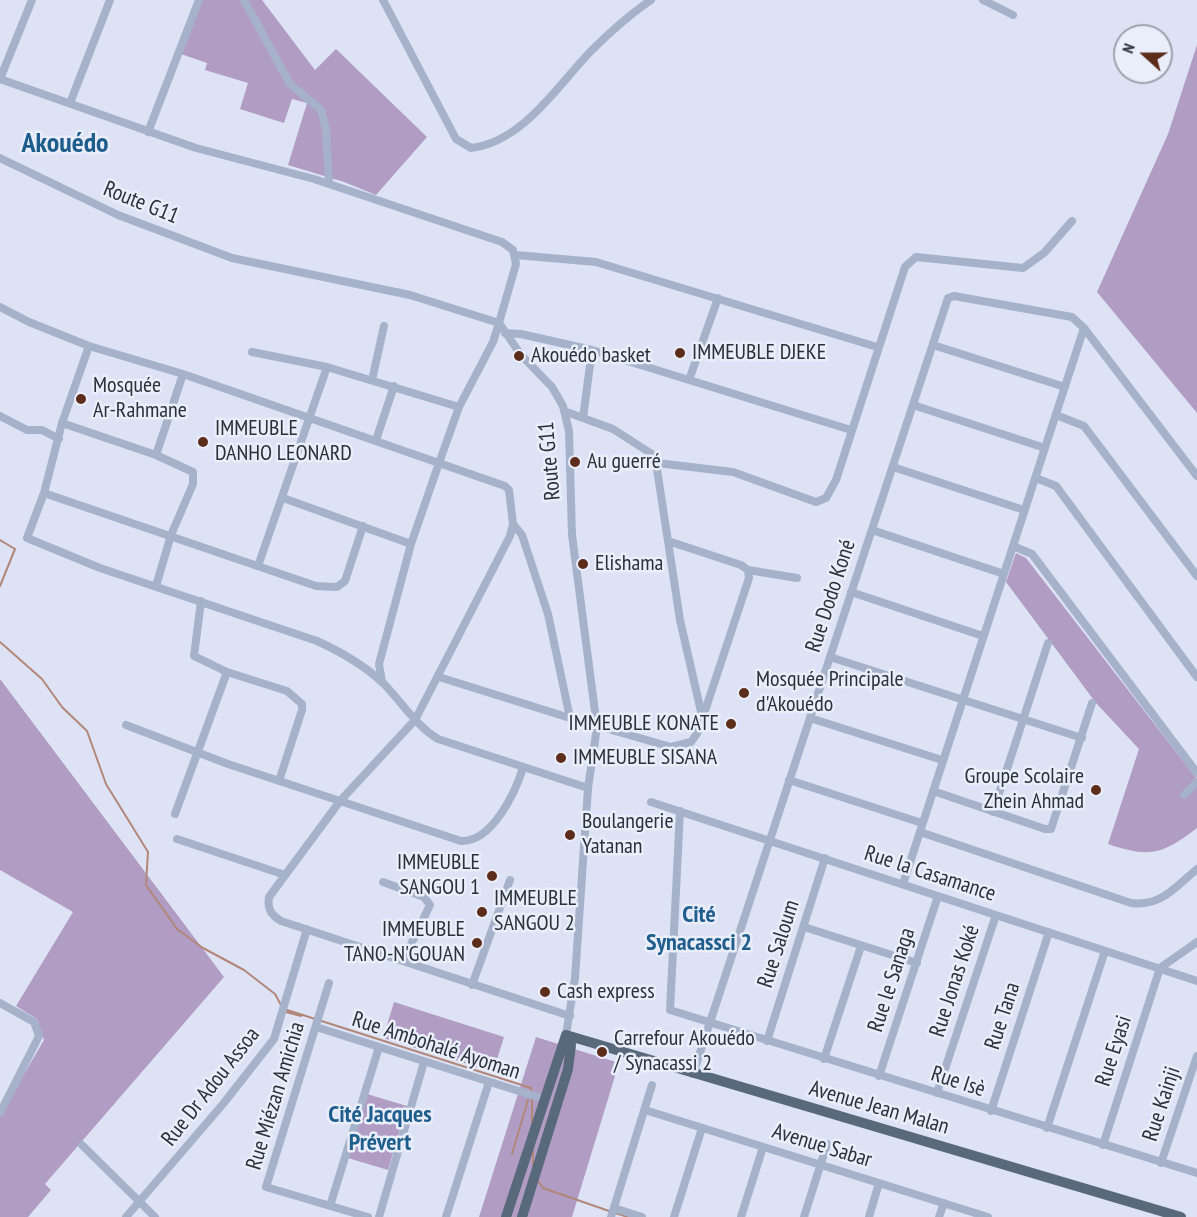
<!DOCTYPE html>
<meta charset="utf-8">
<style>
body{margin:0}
#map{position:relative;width:1197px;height:1217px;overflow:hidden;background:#dde3f4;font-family:"PT Sans Narrow",sans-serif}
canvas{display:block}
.north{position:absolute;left:1113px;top:24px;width:60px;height:60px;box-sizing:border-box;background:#eaeefb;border:2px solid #9da2ad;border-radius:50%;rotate:291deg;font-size:16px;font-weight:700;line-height:24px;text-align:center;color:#293139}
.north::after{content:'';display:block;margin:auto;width:21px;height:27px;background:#5d2d1c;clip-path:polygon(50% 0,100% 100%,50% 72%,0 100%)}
</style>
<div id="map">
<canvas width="1197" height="1217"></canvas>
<div class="north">N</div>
</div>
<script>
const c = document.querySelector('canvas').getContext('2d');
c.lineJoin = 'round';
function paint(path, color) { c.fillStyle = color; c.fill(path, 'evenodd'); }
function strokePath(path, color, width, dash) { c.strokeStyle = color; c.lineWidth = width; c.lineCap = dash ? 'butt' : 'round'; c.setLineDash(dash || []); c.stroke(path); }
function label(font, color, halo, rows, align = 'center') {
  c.font = font + ' "PT Sans Narrow",sans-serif'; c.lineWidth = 5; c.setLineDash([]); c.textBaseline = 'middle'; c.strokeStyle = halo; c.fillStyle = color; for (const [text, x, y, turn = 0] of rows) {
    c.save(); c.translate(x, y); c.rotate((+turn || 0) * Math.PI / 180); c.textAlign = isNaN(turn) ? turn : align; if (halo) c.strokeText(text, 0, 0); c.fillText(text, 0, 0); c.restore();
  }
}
const green = new Path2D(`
 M200,0h62l53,70 21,-21 91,88 -51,58 -32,-13 -56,-17 19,-62 -15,-4 -8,24 -44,-14 8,-26 -43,-13 2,-7 -26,-9z
 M1197,45v368l-100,-121 71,-158z
 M1016,553l10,5 171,221v49c-35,27 -48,30 -89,16l31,-95 -43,-46 -90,-121z
 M0,679l224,298 -179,207 6,6 -23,27h-28v-102l44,-75 -7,-21 -21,-13 57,-94 -73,-42z
 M394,1002l110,35 -11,35 -110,-34z
 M536,1037l83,26 -47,154h-93z
 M367,1094l40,12 -19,64 -40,-12z`);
const stream = new Path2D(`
 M0,540l15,9 -15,37
 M0,642l42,37 20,28 25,24 19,53 42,68 -2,33 31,44 26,19 41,22 31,24 6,11
 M284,1009l247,79v5
 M286,1012l15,4
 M532,1099v24
 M533,1150v15
 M512,1154l16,-54
 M538,1181l5,7 66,23
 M615,1213l13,4`);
const minor = new Path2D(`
 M244,0l46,84 31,26 5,19 3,55
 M383,0l73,139 15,9c52,-6 86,-62 120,-97 19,-19 38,-36 60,-51
 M983,0l30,15
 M0,79l196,69 118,31 188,63 11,8 3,14 -17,59 -6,19 -34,65 -20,56 -28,81 -32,120 3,18
 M0,79l32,-79
 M70,103l40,-103
 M148,132l51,-132
 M0,158l118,57 114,43 178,37 89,28 22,32 31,32 11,19 6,25 3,104 25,192 -9,61 -13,190 -9,57
 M516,255l80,7 281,85
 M0,307l29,15 60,24 94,28 322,112 4,4 4,34
 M505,333l16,1 71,16 259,80
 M933,345l132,42
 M89,346l-27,77 -18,70 -17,45 73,30 217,73c22,10 48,25 66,42 19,19 32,42 55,56l150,49
 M252,352l75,15 132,40
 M372,380l12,-54
 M689,380l29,-82
 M913,405l132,43
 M564,411l49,18 42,27 25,164 22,96
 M1056,415l28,11 113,150
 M0,416l27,14h15l17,9
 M583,418l9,-68
 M62,423l94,32 37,17v12l-22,51 -15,51
 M376,440l18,-54
 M156,455l27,-81
 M657,463l76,9 83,30 10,-4 10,-18 69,-213 11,-10 107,11 21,-15 28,-32
 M893,467l131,43
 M1036,478l20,8 141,191
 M44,493l272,93 21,1 8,-6 18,-55
 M283,498l128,46
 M872,530l132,44
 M1013,546l19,8 165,219
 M258,566l69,-199
 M748,570l49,8
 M851,592l132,44
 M830,657l252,81
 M227,672l60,19 15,13v6l-23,71
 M439,677l131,41 101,29 20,-5 7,-10 51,-154 -1,-8 -7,-5 -73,-24
 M810,718l132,42
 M126,725l102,39 233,77c31,1 54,-48 62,-73
 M789,780l133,43
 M933,791l112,38h6l41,-126
 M1184,795l13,-13
 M651,802l546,179
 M680,811l-10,199 527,163
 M993,812l55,-169
 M175,814l52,-142 -33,-16 7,-55
 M920,832l211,71c30,4 44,-16 66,-34
 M177,839l108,36
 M383,882l41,15 6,8 -27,56
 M903,884l181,-556
 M804,927l113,36
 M329,983l-63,204 102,30
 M472,985l38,-105
 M0,1003l34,19 5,14 -39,77
 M570,1016l-289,-95c-10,-6 -14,-12 -12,-24l71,-96 75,-81 95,-184 3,-12 9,11 26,79 22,104
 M316,1027l228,72
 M767,1041l58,-183
 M824,1059l37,-113
 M693,1074l255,-776 6,-2 118,21 12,11 113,148
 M879,1076l59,-180
 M937,1093l59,-178
 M645,1110l343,107
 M991,1111l58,-179
 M1047,1128l58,-177
 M82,1145l73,72
 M1103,1145l57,-177 37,-26
 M1161,1163l36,-107
 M330,1206l49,-159
 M614,1208l28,9
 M126,1217l97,-113 51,-65 33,-110
 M379,1217l45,-155
 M446,1217l43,-135
 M611,1217l41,-132
 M674,1217l28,-89
 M741,1217l22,-70
 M804,1217l23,-73
 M869,1217l10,-34
 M939,1217l5,-14`);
const major = new Path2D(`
 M566,1035l615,182
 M506,1217l60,-182
 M522,1217l46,-148 3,-24 -5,-10`);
const markers = [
 [680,353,6,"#5d2d1c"],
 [519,356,6,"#5d2d1c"],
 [81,399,6,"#5d2d1c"],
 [203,442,6,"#5d2d1c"],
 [575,462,6,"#5d2d1c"],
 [583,564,6,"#5d2d1c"],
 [744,693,6,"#5d2d1c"],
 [731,724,6,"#5d2d1c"],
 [561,758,6,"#5d2d1c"],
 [1096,790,6,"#5d2d1c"],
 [570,835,6,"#5d2d1c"],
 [492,876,6,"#5d2d1c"],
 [482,912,6,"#5d2d1c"],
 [477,943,6,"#5d2d1c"],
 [545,992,6,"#5d2d1c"],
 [602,1052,6,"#5d2d1c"]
];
const streetNames = [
 ["Route G11",141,203,22],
 ["Route G11",550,461,-95],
 ["Rue Dodo Koné",831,596,-72],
 ["Rue la Casamance",930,874,18],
 ["Rue Saloum",779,944,-72],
 ["Rue le Sanaga",892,980,-72],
 ["Rue Jonas Koké",955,981,-72],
 ["Rue Tana",1003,1016,-72],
 ["Rue Ambohalé Ayoman",436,1046,18],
 ["Rue Eyasi",1114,1051,-72],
 ["Rue Isè",958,1082,18],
 ["Rue Dr Adou Assoa",211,1087,-52],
 ["Rue Miézan Amichia",276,1096,-73],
 ["Rue Kainji",1162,1104,-72],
 ["Avenue Jean Malan",879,1108,16],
 ["Avenue Sabar",822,1146,17]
];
const poiNames = [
 ["IMMEUBLE DJEKE",692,353],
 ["Akouédo basket",531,356],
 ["Mosquée",93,386],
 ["Ar-Rahmane",93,411],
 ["IMMEUBLE",215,429],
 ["DANHO LEONARD",215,454],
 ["Au guerré",587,462],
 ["Elishama",595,564],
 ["Mosquée Principale",756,680],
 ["d'Akouédo",756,705],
 ["IMMEUBLE KONATE",719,724,"right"],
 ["IMMEUBLE SISANA",573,758],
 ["Groupe Scolaire",1084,777,"right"],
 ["Zhein Ahmad",1084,802,"right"],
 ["Boulangerie",582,822],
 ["Yatanan",582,847],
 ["IMMEUBLE",480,863,"right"],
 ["SANGOU 1",480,888,"right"],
 ["IMMEUBLE",494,899],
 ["SANGOU 2",494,924],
 ["IMMEUBLE",465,930,"right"],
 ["TANO-N'GOUAN",465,955,"right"],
 ["Cash express",557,992],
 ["Carrefour Akouédo",614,1039],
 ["/ Synacassi 2",614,1064]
];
const neighbourhoodNames = [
 ["Cité",699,915],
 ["Synacassci 2",699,943],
 ["Cité Jacques",380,1115],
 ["Prévert",380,1143]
];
const districtNames = [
 ["Akouédo",65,144]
];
paint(green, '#b19cc4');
strokePath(stream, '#b2877a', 2);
strokePath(minor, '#a5b2ca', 8);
strokePath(major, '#59697c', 10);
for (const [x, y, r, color] of markers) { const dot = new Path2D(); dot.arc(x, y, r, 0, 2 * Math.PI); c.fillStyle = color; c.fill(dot); strokePath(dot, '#eaeefb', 2); }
label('22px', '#293139', '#eaeefb', streetNames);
label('22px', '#293139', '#eaeefb', poiNames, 'left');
label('bold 24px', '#1e5d8c', '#eaeefb', neighbourhoodNames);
label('bold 28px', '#1e5d8c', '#eaeefb', districtNames);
</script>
